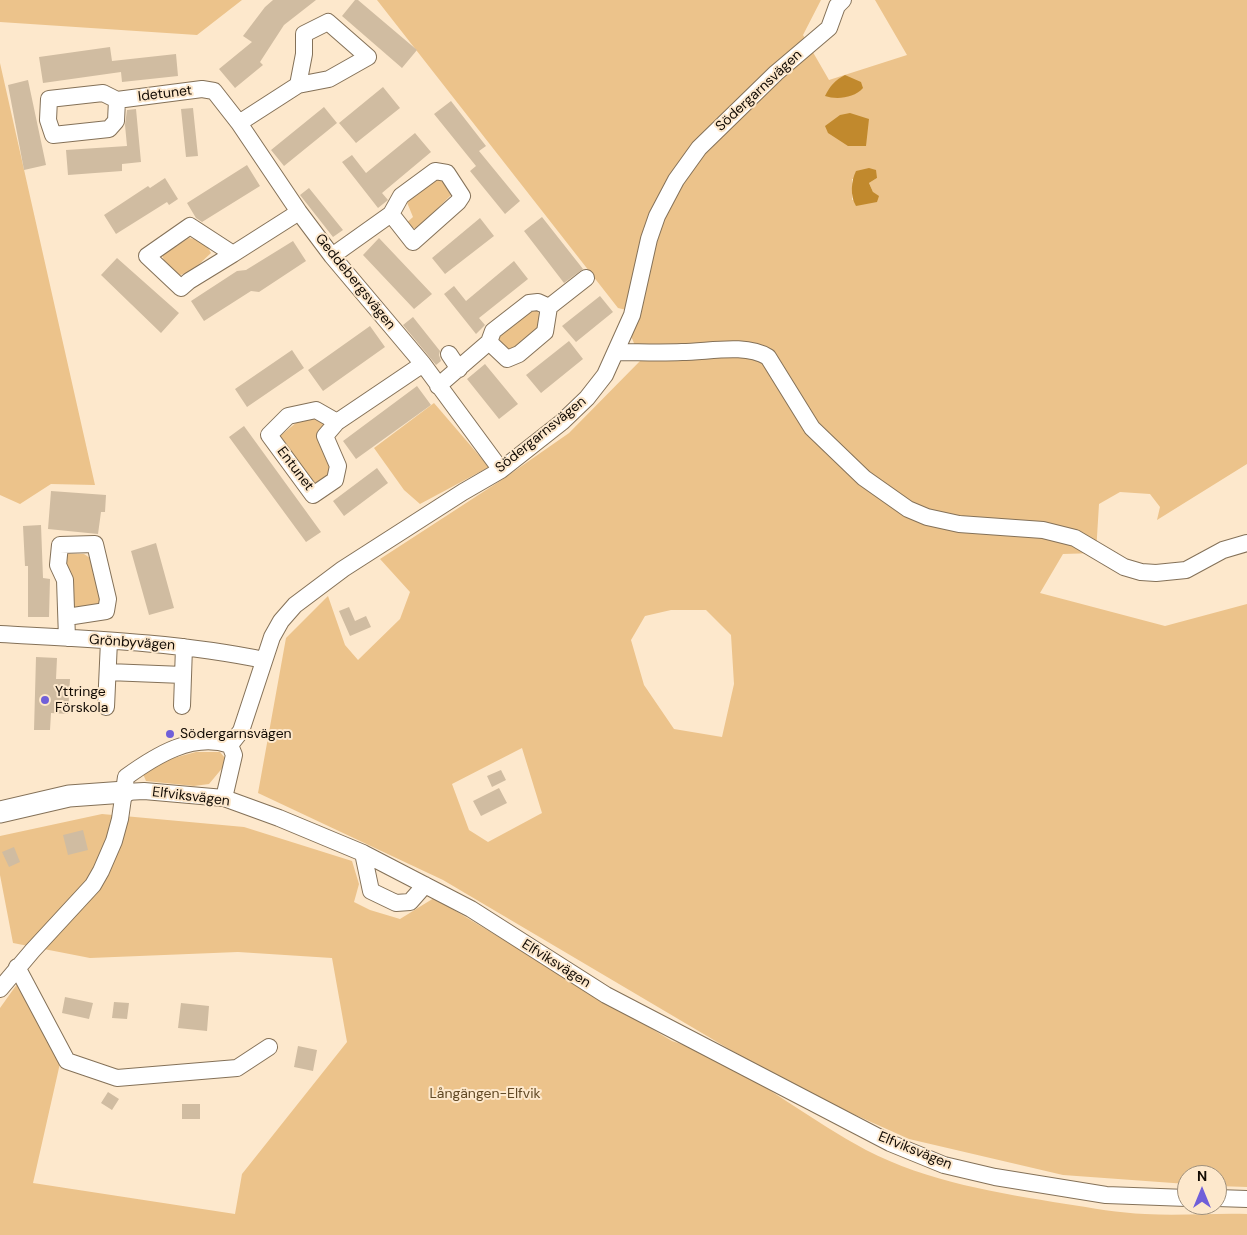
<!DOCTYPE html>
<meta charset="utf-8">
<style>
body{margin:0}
#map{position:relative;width:1247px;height:1235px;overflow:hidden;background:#fde8cc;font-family:"DM Sans",sans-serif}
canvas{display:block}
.north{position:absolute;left:1177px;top:1165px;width:50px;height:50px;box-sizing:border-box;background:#fde8cc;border:1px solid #9f907c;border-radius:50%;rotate:0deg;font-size:14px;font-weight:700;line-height:20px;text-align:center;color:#120b04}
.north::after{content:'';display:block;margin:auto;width:18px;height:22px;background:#705fd9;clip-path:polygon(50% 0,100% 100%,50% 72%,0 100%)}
</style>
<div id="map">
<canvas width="1247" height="1235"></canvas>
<div class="north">N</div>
</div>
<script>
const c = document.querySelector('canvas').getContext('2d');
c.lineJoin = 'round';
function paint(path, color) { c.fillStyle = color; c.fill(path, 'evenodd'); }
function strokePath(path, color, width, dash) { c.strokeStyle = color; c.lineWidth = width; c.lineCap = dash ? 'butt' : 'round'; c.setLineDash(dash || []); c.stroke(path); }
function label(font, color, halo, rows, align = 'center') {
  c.font = font + ' "DM Sans",sans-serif'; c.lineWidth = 4; c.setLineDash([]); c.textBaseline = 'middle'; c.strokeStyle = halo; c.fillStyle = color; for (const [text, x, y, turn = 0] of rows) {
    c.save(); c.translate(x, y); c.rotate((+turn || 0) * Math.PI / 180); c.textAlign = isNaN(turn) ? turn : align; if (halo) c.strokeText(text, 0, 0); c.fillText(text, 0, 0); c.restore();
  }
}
const green = new Path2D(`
 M0,0h242l-45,35 -197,-13z
 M377,0h444l-18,35 26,45 78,-25 -32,-55h372v464l-90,56 3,-13 -10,-13 -30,-2 -21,12 -3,49 -33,1 -23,39 125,33 82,-22v583l-30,-1v-11h-30v9l-124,-9 -154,-36 -114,-51 -352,-208 -185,-87 28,-155 42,-42 17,49 13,15 42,-41 10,-27 -30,-33 123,-80 66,-46 72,-73 -10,-24 8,-23 -21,-5zM877,178l-8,5 4,9 -21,8v-21zM671,610h35l25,25 3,49 -12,53 -48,-8 -30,-44 -13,-45 14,-24zM522,748l20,65 -54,29 -19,-12 -17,-46z
 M0,63l95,422 -44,-1 -31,20 -20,-9z
 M439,173l13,21 -35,35 -13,-4 9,-8 -7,-17z
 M189,238c11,2 17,5 22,15l-18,17 -15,6 -12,-10 -4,-11z
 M534,308l4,3 4,13 -28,28 -14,-5 -2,-9 3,-6z
 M434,403l55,64 -69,37 -16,-14 -30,-42z
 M310,414l17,6 6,51 -16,13 -6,-2 -29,-37 -2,-9 22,-18z
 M67,554h17l6,4 12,50 -28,4 -2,-18 2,-9 -9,-17z
 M196,752h24l5,6 -1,8 -15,18 -15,2 -48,-5 -3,-7 27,-15z
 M102,814l142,13 108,34 7,23 -5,18 16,8 30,9 34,-21 238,143c12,4 25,8 36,13 55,28 104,67 158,96 62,32 132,43 200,54 26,4 53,9 79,10 34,2 68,-1 102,0v21h-1247v-227l25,-35 38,77 -30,133 202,31 7,-40 105,-132 -15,-84 -94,-6 -148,6 -77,-15 -13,-68v-39z`);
const water = new Path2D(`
 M845,75l16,7 2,6c-9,10 -26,12 -38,8 5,-10 10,-16 20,-21z
 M850,113l19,6 -3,27h-18l-20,-13 -3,-7 15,-11z
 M869,168l7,2 1,8 -8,5 4,9 6,4 -2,6 -21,4c-6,-10 -5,-25 0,-35z`);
const building = new Path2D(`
 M273,0h43l-32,25 -24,37 3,3 -28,23 -16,-19 33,-27 -9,-6 22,-29z
 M355,0h3l59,50 -15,18 -60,-52z
 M110,47l2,14 64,-7 2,22 -56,6 -1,-10 -78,11 -4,-26z
 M28,80l18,85 -22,5 -16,-85z
 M383,87l17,21 -44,35 -17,-20z
 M451,101l35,45 -7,5 41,50 -15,13 -35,-43 6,-5 -42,-52z
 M324,107l13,16 -53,43 -13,-16z
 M193,108l5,48 -12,1 -5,-48z
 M136,109l5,53 -19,2v7l-54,4 -2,-25 61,-4 -2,-21 2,-15z
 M415,133l16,19 -49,41 6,7 -10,8 -36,-46 10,-7 14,18z
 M247,165l13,21 -58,36 -6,-4 -9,-15z
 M165,178l13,21 -9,6 -2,-3 -51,32 -12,-19 44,-29 2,2z
 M309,188l34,42 -10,7 -33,-42z
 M542,217l41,52 -19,14 -40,-52z
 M480,218l14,18 -49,38 -13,-16z
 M379,238l53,56 -18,15 -51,-54z
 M293,241l13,20 -47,31 -8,-1 -47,30 -13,-20 46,-30 9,-1z
 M117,258l62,55 -18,20 -60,-58z
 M514,261l14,18 -49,39 6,7 -9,9 -32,-40 10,-8 12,15z
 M600,296l13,16 -37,30 -14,-16z
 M413,317l27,34 -1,4 2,6 -5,4 -33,-40z
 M370,326l15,21 -62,44 -15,-21z
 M569,341l14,18 -42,34 -15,-18z
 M292,350l12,18 -57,39 -12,-18z
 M485,364l33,40 -19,15 -32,-40z
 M417,386l14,19 -75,54 -13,-18z
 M244,426l77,106 -15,10 -77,-105z
 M377,468l11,15 -44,33 -11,-15z
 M51,491l55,4 -1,17h-4l-3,22 -50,-5z
 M41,525l2,53 7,1 -1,38h-21v-51h-3l-2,-40z
 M156,543l18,65 -25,7 -18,-64z
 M349,607l6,14 11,-5 5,11 -21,9 -11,-25z
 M36,657l21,1 -1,21h14l-2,35 -17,-1 -1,17h-16z
 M501,770l5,10 -14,7 -5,-11z
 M499,788l8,15 -26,13 -8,-15z
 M83,830l5,20 -20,5 -5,-20z
 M14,847l6,15 -11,5 -7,-15z
 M65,997l28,6 -4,16 -27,-6z
 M114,1002l15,1 -2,16 -15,-1z
 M181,1003l28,3 -2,25 -29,-3z
 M298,1046l19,4 -4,21 -19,-4z
 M108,1092l11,7 -7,11 -11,-7z
 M182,1104h18v15h-18z`);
const minor = new Path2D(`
 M117,100l-1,21 -7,8 -56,6 -5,-15 1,-21 54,-6 14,7 85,-11 12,2 25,32 60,89 33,44 91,108 78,106
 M239,123l59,-38 31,-6 39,-22 -40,-35 -24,12v20l-6,31
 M233,254l-44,27 -8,7 -34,-32 43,-30 43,28 66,-42
 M332,256l59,-42 10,-18 34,-25 12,2 15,23 -4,6 -45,40 -22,-28
 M549,307l37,-29
 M616,352c22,0 44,1 66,0 26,0 63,-9 86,5l44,71 52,50 44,31 19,8 32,7 84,6 32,8 49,29 17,5 15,1 30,-3 37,-20 24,-7
 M449,354l10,15
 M438,386l51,-44 18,17 12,-5 26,-22 4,-25 -11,-5 -9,1 -36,28 -4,11
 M337,422l-12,14 13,30 -3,14 -22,15 -44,-60 19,-19 28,-6 21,12 86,-58
 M67,617l39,-6 2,-12 -13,-55 -35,1 -2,20 7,15 2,58
 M0,634c88,5 177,8 264,26
 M108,672l75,3
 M182,706l2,-59
 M106,707l3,-66
 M230,745l11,-14 31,-94 9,-16 14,-16 48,-36 120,-77 38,-22 61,-48 25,-24 18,-23 27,-60 17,-76 8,-23 19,-36 23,-32 77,-75 53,-45 8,-22 6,-6
 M125,792l19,-1 80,7 55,20 84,35 108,56 135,86 284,148 54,22 51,12 111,18 81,3
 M224,798l10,-43 -4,-10
 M363,853l8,38 25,12 14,-1 15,-17
 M17,967l50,94 50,17 120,-10 32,-21
 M0,989l33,-39 60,-65 8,-14 13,-30 6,-22 6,-42c29,-21 67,-45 104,-32
 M1217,1198l30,1`);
const major = new Path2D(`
 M0,812l69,-16 56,-4`);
const markers = [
 [45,700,5,"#705fd9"],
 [170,734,5,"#705fd9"]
];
const streetNames = [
 ["Södergarnsvägen",759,91,-43],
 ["Idetunet",165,94,-7],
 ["Geddebergsvägen",355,282,51],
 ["Södergarnsvägen",541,435,-39],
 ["Entunet",295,469,53],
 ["Grönbyvägen",132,643,4],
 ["Elfviksvägen",191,797,7],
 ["Elfviksvägen",556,964,32],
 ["Elfviksvägen",915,1151,22]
];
const poiNames = [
 ["Yttringe",55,692],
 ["Förskola",55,708],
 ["Södergarnsvägen",180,734]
];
const parkNames = [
 ["Långängen-Elfvik",485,1094]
];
paint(green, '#ecc38b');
paint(water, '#c1892d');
paint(building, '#d0bca1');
strokePath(minor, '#847158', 18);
strokePath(major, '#847158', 23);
strokePath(minor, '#fff', 16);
strokePath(major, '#fff', 21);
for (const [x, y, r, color] of markers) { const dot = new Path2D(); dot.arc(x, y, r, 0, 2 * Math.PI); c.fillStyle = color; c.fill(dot); strokePath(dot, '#fde8cc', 2); }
label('14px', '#120b04', '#fde8cc', streetNames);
label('14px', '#120b04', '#fde8cc', poiNames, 'left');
label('14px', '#614925', '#fde8cc', parkNames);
</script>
